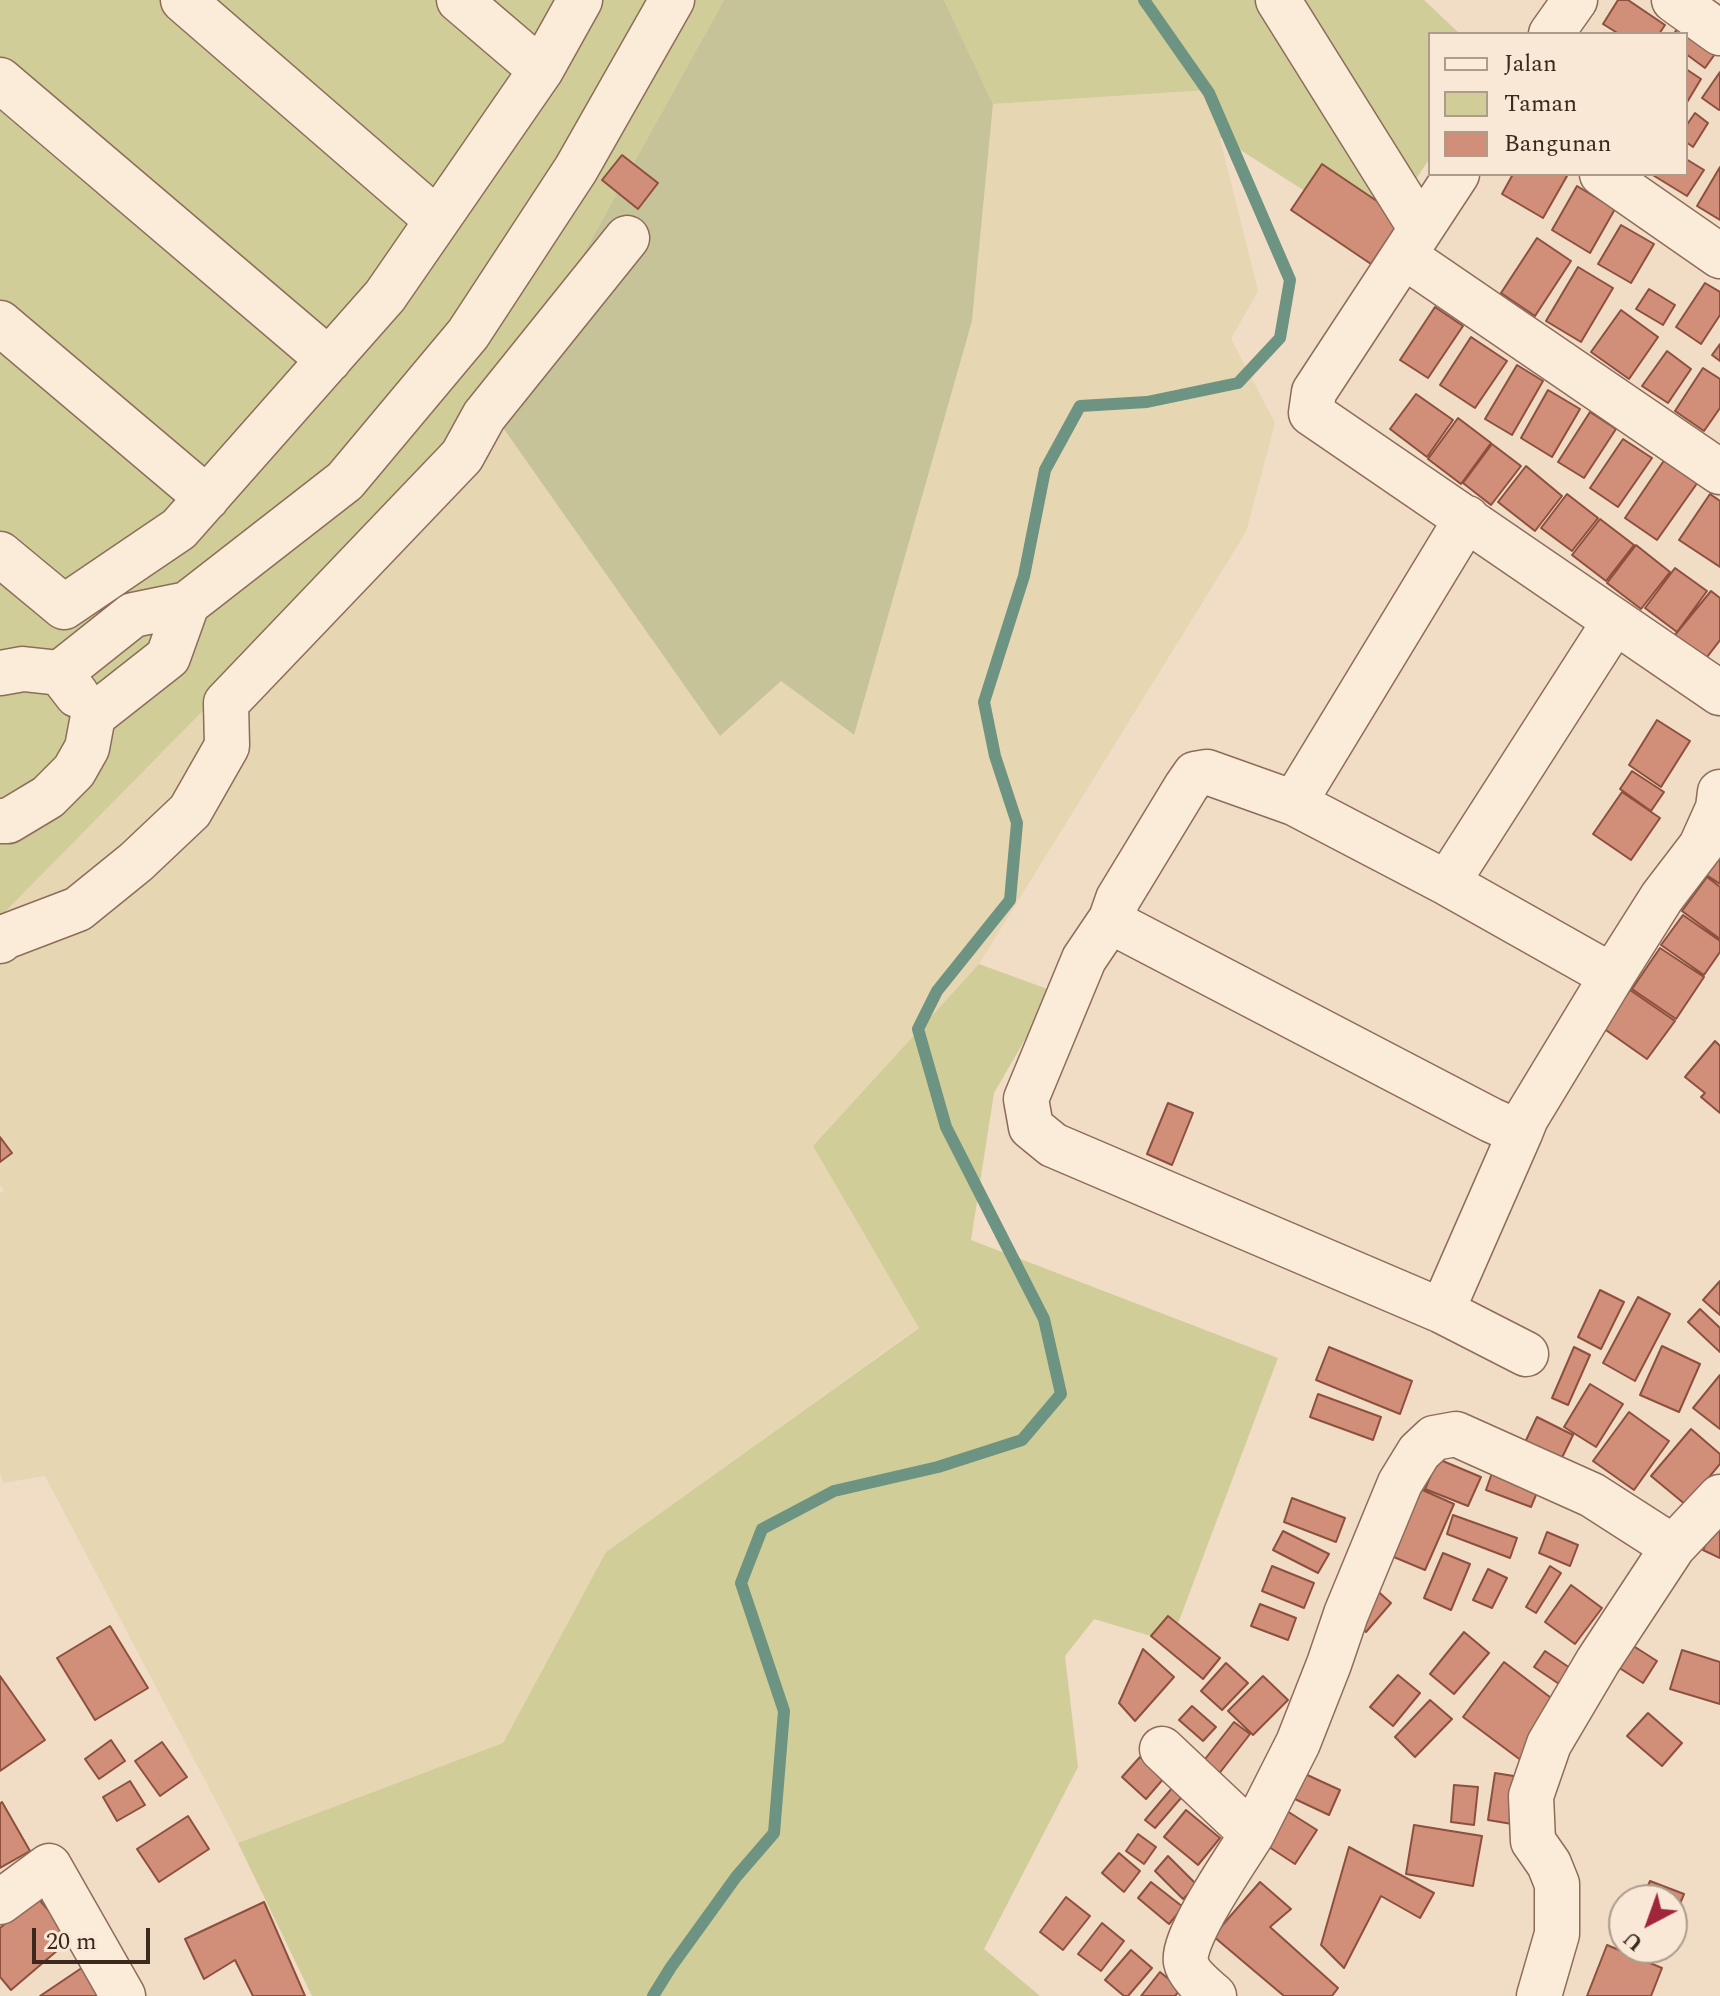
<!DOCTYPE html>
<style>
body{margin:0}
#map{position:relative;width:1720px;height:1996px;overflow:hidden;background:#f1dcc5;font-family:Spectral,serif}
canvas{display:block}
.legend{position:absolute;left:1428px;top:32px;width:260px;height:144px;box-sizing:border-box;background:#f8e8d5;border:2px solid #ad9b8c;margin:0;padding:10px 14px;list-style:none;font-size:24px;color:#3d281e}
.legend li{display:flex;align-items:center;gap:16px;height:40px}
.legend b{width:40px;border:2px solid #ad9b8c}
.north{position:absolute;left:1608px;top:1884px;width:80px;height:80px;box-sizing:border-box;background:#f8e8d5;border:2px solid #ad9b8c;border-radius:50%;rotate:221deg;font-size:22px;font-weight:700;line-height:32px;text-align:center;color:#3d281e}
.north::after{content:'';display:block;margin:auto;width:28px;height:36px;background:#a0263b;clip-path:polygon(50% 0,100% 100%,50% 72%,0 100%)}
.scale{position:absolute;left:32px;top:1928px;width:118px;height:36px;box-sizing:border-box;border:4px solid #3d281e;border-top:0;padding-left:10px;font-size:24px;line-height:28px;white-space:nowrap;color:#3d281e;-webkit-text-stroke:6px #f8e8d5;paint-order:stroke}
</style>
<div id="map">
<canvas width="1720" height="1996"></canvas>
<ul class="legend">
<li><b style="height:10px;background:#fbebd9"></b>Jalan</li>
<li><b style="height:22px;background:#d0cd98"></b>Taman</li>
<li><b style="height:22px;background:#d18f79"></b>Bangunan</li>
</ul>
<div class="north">U</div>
<div class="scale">20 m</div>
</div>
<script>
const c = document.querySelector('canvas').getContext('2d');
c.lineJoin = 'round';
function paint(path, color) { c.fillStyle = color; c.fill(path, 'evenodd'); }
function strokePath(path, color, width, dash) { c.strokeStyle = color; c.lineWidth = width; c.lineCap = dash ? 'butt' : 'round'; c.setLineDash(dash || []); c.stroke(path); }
const farmland = new Path2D(`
 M1208,90l50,201 -27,48 44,84 -29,109 -267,432 -166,182 106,181 -313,225 -103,191 -265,100 -193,-367 -42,7 -3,-11v-279l4,-2 -4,-6v-268l494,-502 226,320 61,-54 72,54 119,-414 21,-217z`);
const green = new Path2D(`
 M0,0h724l-230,415 -494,502z
 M944,0h480l36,34h-30v124l-53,79 -157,-100 -12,-47 -215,14z
 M979,964l74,27 -59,102 -23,147 307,118 -107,284 -77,-23 -29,37 13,111 -94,182 56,47h-728l-74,-153 265,-100 103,-191 313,-224 -106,-182z`);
const cemetery = new Path2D(`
 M724,0h220l49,104 -21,217 -118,414 -73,-54 -61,55 -226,-321z`);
const stream = new Path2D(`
 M653,1996l18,-29 65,-90 38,-44 10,-122 -43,-128 21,-54 72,-38 104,-24 84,-27 39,-46 -17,-75 -98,-192 -28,-98 19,-38 73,-91 7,-77 -22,-67 -11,-54 40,-126 21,-106 35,-64 67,-4 91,-19 42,-45 10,-58 -81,-187 -65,-93`);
const building = new Path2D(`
 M1618,0h10l37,25 -6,9h-40l-16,-10z
 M1678,27l37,27 -10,14 -19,-14v-20h-12z
 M1686,69l15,10 -15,25z
 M1720,72v37l-1,1 -17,-12z
 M1695,113l13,10 -15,24 -7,-5v-16z
 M622,155l36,28 -20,26 -36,-29z
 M1686,159l18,11 -17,26 -36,-22h35z
 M1322,164l80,54 -31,46 -80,-54z
 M1720,167v53l-23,-14z
 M1513,174h50l4,2 -24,42 -41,-24z
 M1577,186l38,23 -25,44 -38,-23z
 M1621,225l33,19 -23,39 -33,-19z
 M1537,238l34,23 -36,55 -34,-23z
 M1578,267l35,21 -32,54 -35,-21z
 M1705,283l15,9v23l-19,29 -25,-17z
 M1649,289l26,16 -12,20 -27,-16z
 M1435,307l28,19 -35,52 -28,-18z
 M1621,310l37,27 -29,42 -38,-27z
 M1471,337l36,24 -32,47 -35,-23z
 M1720,344v17l-8,-6z
 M1667,351l24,18 -23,34 -26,-17z
 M1517,365l26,16 -31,54 -27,-16z
 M1703,368l17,11v29l-16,23 -29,-20z
 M1548,390l32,19 -28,48 -31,-19z
 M1416,394l37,26 -26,37 -37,-28z
 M1590,412l26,17 -32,49 -26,-16z
 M1458,418l33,25 -30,41 -33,-25z
 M1623,439l29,19 -34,49 -28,-19z
 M1492,444l29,22 -30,39 -28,-22z
 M1665,459l33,23 -41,58 -32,-22z
 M1526,466l36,30 -27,35 -37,-29z
 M1567,494l31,24 -26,33 -31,-23z
 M1710,494l10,7v66l-41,-27z
 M1600,519l34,26 -28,36 -34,-26z
 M1636,545l34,27 -29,37 -34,-26z
 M1675,568l32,23 -30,41 -32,-24z
 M1711,591l9,7v42l-16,21 -30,-25z
 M1657,720l33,21 -29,46 -32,-22z
 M1632,771l32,21 -13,19 -31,-22z
 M1622,792l38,26 -29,42 -38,-26z
 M1720,852v32l-15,-10z
 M1707,877l13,10v52l-38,-28z
 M1683,915l37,26v11l-16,23 -43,-30z
 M1660,948l44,29 -28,42 -44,-30z
 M1630,990l45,31 -28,38 -44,-31z
 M1715,1041l5,5v67l-19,-16 4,-4 -20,-16z
 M1168,1103l25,10 -21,52 -25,-11z
 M0,1137l12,16 -12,9z
 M1720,1281v34l-17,-15z
 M1600,1290l24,12 -23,47 -23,-12z
 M1638,1297l32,17 -35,67 -32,-18z
 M1700,1309l20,19v24l-32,-30z
 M1662,1346l38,18 -21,48 -39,-17z
 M1329,1347l83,34 -12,33 -84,-34z
 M1574,1347l16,8 -22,50 -16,-7z
 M1720,1375v54l-27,-21z
 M1590,1384l33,20 -27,43 -32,-20z
 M1318,1394l63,23 -8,23 -63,-23z
 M1629,1412l40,29 -35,49 -41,-29z
 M1537,1417l36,18 -18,37 -36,-17z
 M1691,1429l29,25v10l-34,41 -35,-29z
 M1438,1459l43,18 -13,29 -43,-17z
 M1492,1473l46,17 -7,17 -45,-17z
 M1418,1488l36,16 -29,66 -36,-15z
 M1292,1498l53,20 -9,24 -52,-20z
 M1453,1515l64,23 -7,20 -63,-24z
 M1720,1516v42l-17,-8z
 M1283,1531l46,23 -11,19 -45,-23z
 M1547,1532l31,13 -8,21 -31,-13z
 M1443,1553l27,11 -19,46 -27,-12z
 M1272,1566l42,17 -10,25 -42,-17z
 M1550,1566l11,7 -25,40 -10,-6z
 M1488,1569l19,9 -15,30 -19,-8z
 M1571,1585l31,23 -27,36 -30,-22z
 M1373,1587l18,16 -25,29 -18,-15z
 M1260,1604l36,14 -8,22 -37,-14z
 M1168,1616l52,42 -17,21 -52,-43z
 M110,1626l38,62 -53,32 -38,-62z
 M1464,1632l25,21 -35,41 -24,-20z
 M1624,1640l33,21 -14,22 -33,-21z
 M1143,1649l31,28 -39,44 -16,-18z
 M1682,1650l38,12v42l-50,-15z
 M1545,1651l28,19 -11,16 -28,-19z
 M1504,1662l59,45 -41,54 -59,-44z
 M1226,1663l22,20 -26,27 -21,-19z
 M1398,1675l22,18 -27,33 -23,-19z
 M0,1676l45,64 -45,31z
 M1263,1676l25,24 -35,35 -25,-24z
 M1430,1700l22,19 -37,38 -20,-20z
 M1192,1706l24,21 -13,14 -24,-21z
 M1648,1713l34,30 -20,23 -35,-30z
 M1234,1722l16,12 -32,41 -16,-12z
 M111,1740l14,21 -26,18 -14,-20z
 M162,1742l25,35 -27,19 -25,-35z
 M1140,1757l24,21 -18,21 -24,-22z
 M1292,1768l48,22 -11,25 -49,-23z
 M1495,1773l31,5 -8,47 -30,-5z
 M1184,1774l10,9 -39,45 -10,-8z
 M130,1781l15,24 -28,16 -14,-24z
 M1454,1785l24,2 -4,38 -23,-3z
 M2,1802l28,49 -30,17v-64z
 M1186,1810l34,28 -22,27 -34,-28z
 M1287,1811l30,19 -22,34 -29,-19z
 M188,1816l21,33 -50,33 -22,-33z
 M1414,1825l68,11 -9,50 -67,-12z
 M1138,1834l18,13 -12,17 -18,-13z
 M1349,1847l85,46 -14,25 -39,-22 -37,72 -23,-23z
 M1119,1853l21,18 -16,21 -22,-19z
 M1168,1856l29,29 -14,14 -28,-28z
 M1650,1881l34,13 -12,29v-23h-30z
 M1151,1882l32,25 -14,17 -31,-26z
 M1260,1882l31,27 -21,18 68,61 -6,8h-48l-71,-60z
 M37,1897l35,41 -61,52 -11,-13v-49z
 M1066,1897l24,19 -27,34 -23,-18z
 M264,1902l41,94h-52l-18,-36 -31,19 -19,-40z
 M1102,1923l22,18 -23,30 -23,-17z
 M1607,1945l55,23 -11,28h-64z
 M1131,1950l21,18 -24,28h-4l-19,-16z
 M92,1961l23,35h-75z
 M1160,1972l21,17 -6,7h-34z`);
const minor = new Path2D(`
 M183,0l254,220
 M459,0l82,70
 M1278,0l143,229
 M1674,0l46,33
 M1551,34l24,-34
 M0,80l329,280
 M1457,174l-143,218 -3,21 409,280
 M1602,174l118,82
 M1404,256l316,216
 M0,323l207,175
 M0,554l64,53 115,-78 206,-233 156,-226 39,-70
 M0,673l23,-4 37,4 17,22
 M60,673l73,-58 54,-11 158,-123 123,-147 108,-165 96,-169
 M1207,772l87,31 153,80 165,93 -86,142 -6,15 -29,-13 -368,-192 -12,-9 7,-20 68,-112 9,-13z
 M1294,803l173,-285
 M0,821h8l40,-24 26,-26 13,-23 6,-32 75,-59 19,-53
 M1447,883l168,-262
 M1111,919l-27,40 -58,140 5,28 22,18 389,166 84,43
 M0,941l2,-3 76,-29 58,-47 54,-51 37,-65 -1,-43 236,-247 22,-40 143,-178
 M1612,976l50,-79 39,-51 17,-38 2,-16
 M1442,1311l78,-178
 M1162,1749l90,85c-14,23 -71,104 -66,128 2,12 19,26 28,34
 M1252,1834l46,-91 31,-79 17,-50 54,-131 19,-31 15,-14 22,-4 136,61 81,52
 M0,1902l49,-36 74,130
 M1539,1996l18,-62v-50l-8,-20 -16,-23 -2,-45 18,-52 49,-83 75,-114 47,-50`);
paint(farmland, '#e7d6b2');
paint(green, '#d0cd98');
paint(cemetery, '#c5c397');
strokePath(stream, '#6d9383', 12);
paint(building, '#d18f79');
strokePath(building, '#8e503e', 2);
strokePath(minor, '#8d6c5a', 47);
strokePath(minor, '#fbebd9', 44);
</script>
